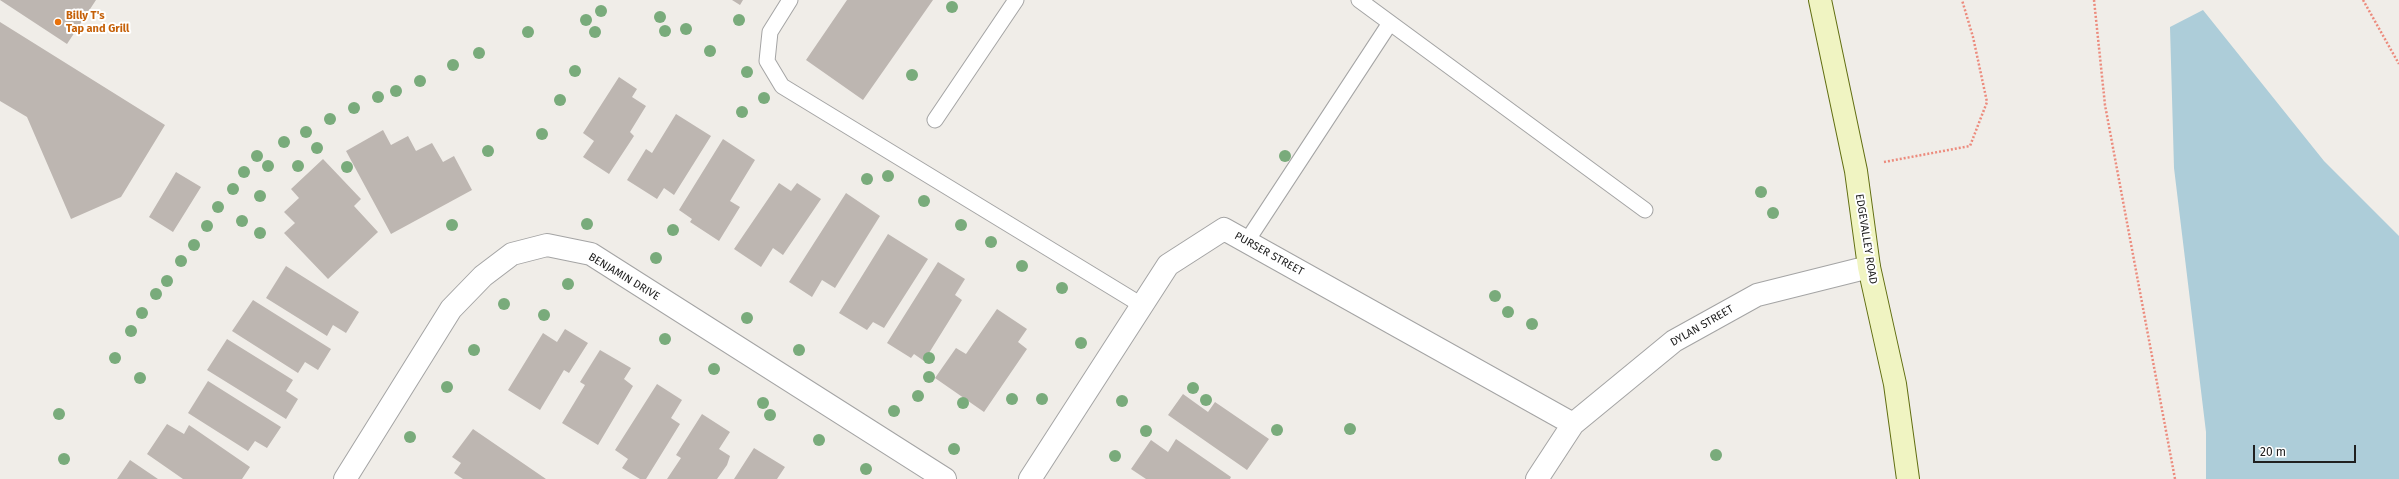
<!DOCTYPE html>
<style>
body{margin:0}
#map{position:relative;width:2399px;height:479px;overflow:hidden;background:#f0ede8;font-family:"Fira Sans",sans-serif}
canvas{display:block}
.scale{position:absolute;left:2253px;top:445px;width:103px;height:18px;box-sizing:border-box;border:2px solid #202020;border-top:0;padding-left:5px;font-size:12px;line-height:14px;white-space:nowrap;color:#202020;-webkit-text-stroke:3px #fff;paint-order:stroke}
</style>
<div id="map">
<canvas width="2399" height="479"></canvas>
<div class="scale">20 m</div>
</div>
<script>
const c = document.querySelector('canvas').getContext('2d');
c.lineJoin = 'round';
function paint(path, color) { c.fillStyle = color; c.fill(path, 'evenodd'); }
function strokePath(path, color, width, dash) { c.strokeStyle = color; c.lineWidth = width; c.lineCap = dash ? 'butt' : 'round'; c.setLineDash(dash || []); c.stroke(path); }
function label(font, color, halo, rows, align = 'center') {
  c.font = font + ' "Fira Sans",sans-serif'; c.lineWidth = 4; c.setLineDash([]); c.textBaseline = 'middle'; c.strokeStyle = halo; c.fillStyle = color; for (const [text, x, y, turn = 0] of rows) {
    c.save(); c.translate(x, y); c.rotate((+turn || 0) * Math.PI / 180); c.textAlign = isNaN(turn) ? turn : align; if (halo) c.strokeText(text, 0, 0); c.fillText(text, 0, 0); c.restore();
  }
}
const water = new Path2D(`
 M2203,10l121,151 75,75v243h-193v-47l-32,-264 -4,-141z`);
const building = new Path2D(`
 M0,0h96l-29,44z
 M732,0h11l-3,5z
 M847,0h86l-70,100 -57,-40z
 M0,22l165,103 -44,72 -50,22 -44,-102 -27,-16z
 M619,77l18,12 -5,8 14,9 -16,26 4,4 -25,38 -26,-17 11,-16 -11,-8z
 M676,114l35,22 -37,59 -10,-7 -7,11 -30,-19 19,-31 6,4z
 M383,130l8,15 17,-9 8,15 16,-8 11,19 11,-6 18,34 -81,44 -45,-83z
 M723,139l32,21 -25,41 10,6 -21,34 -29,-19 2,-3 -13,-9z
 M323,159l38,40 -7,7 24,26 -50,47 -44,-46 11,-10 -11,-11 15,-14 -8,-9z
 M176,172l25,15 -28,45 -24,-15z
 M779,183l12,8 6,-8 24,16 -38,56 -10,-7 -12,19 -27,-18z
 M846,193l34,23 -45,72 -13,-8 -10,17 -23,-15z
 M888,234l40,25 -44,69 -11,-6 -6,8 -28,-17z
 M938,262l27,17 -10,16 7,5 -38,61 -10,-7 -3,4 -24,-15z
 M286,266l73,46 -13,21 -13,-8 -6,11 -61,-38z
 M253,300l78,49 -13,21 -13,-8 -7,11 -66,-42z
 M997,309l30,20 -9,13 9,7 -43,63 -49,-34 21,-30 10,6z
 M565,329l23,14 -19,30 -5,-3 -24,40 -32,-20 35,-57 14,9z
 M227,339l66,41 -7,11 12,8 -12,20 -79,-49z
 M600,350l31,18 -7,11 9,7 -35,59 -36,-22 23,-38 -5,-3z
 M208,381l73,46 -14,21 -12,-7 -7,10 -60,-38z
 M657,384l25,16 -11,18 9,6 -34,55h-6l-18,-11 6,-9 -13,-9z
 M1183,394l25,18 7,-10 54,37 -22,31 -79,-55z
 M702,414l28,18 -11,17 11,7 -3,9 -10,14h-50l14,-21 -5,-3z
 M167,424l17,10 5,-9 61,42 -8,12h-59l-36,-25z
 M473,429l73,50h-83l-9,-6 7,-10 -9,-6z
 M1176,439l55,38 -1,2h-84l-15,-10 20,-29 17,12z
 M754,448l31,19 -8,12h-43z
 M130,460l28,19h-41z`);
const path = new Path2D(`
 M2094,0l11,105 70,374
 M2363,0l36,64
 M1884,162l86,-16 17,-44 -14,-65 -11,-37`);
const lane = new Path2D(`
 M790,0l-20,32 -3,29 15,25 361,220
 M1359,0l286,210
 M935,120l81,-120
 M1247,241l143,-218`);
const street = new Path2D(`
 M345,479l106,-170 32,-33 29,-22 35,-9 44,9 354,225
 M1030,479l138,-214 56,-36 349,195
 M1537,479l36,-55 101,-83 83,-46 112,-28`);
const secondary = new Path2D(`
 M1820,0l36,171 13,96 26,117 13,95`);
const trees = [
 [952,7],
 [601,11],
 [660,17],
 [586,20],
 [739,20],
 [686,29],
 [665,31],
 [528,32],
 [595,32],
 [710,51],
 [479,53],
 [453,65],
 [575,71],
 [747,72],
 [912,75],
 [420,81],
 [396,91],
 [378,97],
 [764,98],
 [560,100],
 [354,108],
 [742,112],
 [330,119],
 [306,132],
 [542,134],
 [284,142],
 [317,148],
 [488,151],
 [257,156],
 [1285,156],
 [268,166],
 [298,166],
 [347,167],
 [244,172],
 [888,176],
 [867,179],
 [233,189],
 [1761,192],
 [260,196],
 [924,201],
 [218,207],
 [1773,213],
 [242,221],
 [587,224],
 [452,225],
 [961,225],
 [207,226],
 [673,230],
 [260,233],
 [991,242],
 [194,245],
 [656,258],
 [181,261],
 [1022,266],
 [167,281],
 [568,284],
 [1062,288],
 [156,294],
 [1495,296],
 [504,304],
 [1508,312],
 [142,313],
 [544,315],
 [747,318],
 [1532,324],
 [131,331],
 [665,339],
 [1081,343],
 [474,350],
 [799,350],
 [115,358],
 [929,358],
 [714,369],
 [929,377],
 [140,378],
 [447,387],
 [1193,388],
 [918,396],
 [1012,399],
 [1042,399],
 [1206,400],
 [1122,401],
 [763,403],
 [963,403],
 [894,411],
 [59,414],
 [770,415],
 [1350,429],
 [1277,430],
 [1146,431],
 [410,437],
 [819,440],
 [954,449],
 [1716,455],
 [1115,456],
 [64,459],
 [866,469]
];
const markers = [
 [58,22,4,"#e8710a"]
];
const foodNames = [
 ["Billy T's",66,16],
 ["Tap and Grill",66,29]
];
const streetNames = [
 ["EDGEVALLEY ROAD",1866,239,81],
 ["PURSER STREET",1269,254,29],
 ["BENJAMIN DRIVE",624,277,31],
 ["DYLAN STREET",1702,326,-30]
];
paint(water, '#adcdd9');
paint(building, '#bdb6b1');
strokePath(lane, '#a4a4a4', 17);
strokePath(street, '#a4a4a4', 24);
strokePath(secondary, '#616e11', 24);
strokePath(path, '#ec8b7d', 2.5, [2, 2]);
strokePath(lane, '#fff', 15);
strokePath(street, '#fff', 22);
strokePath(secondary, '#f0f4c2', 22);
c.fillStyle = '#79ab7b';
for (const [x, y] of trees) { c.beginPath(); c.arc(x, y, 6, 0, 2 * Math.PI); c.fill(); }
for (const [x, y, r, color] of markers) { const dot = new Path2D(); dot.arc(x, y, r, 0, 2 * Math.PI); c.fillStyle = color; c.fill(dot); strokePath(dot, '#fff', 1.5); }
label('bold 11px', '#c56008', '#fff', foodNames, 'left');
label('11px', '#202020', '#fff', streetNames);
</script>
